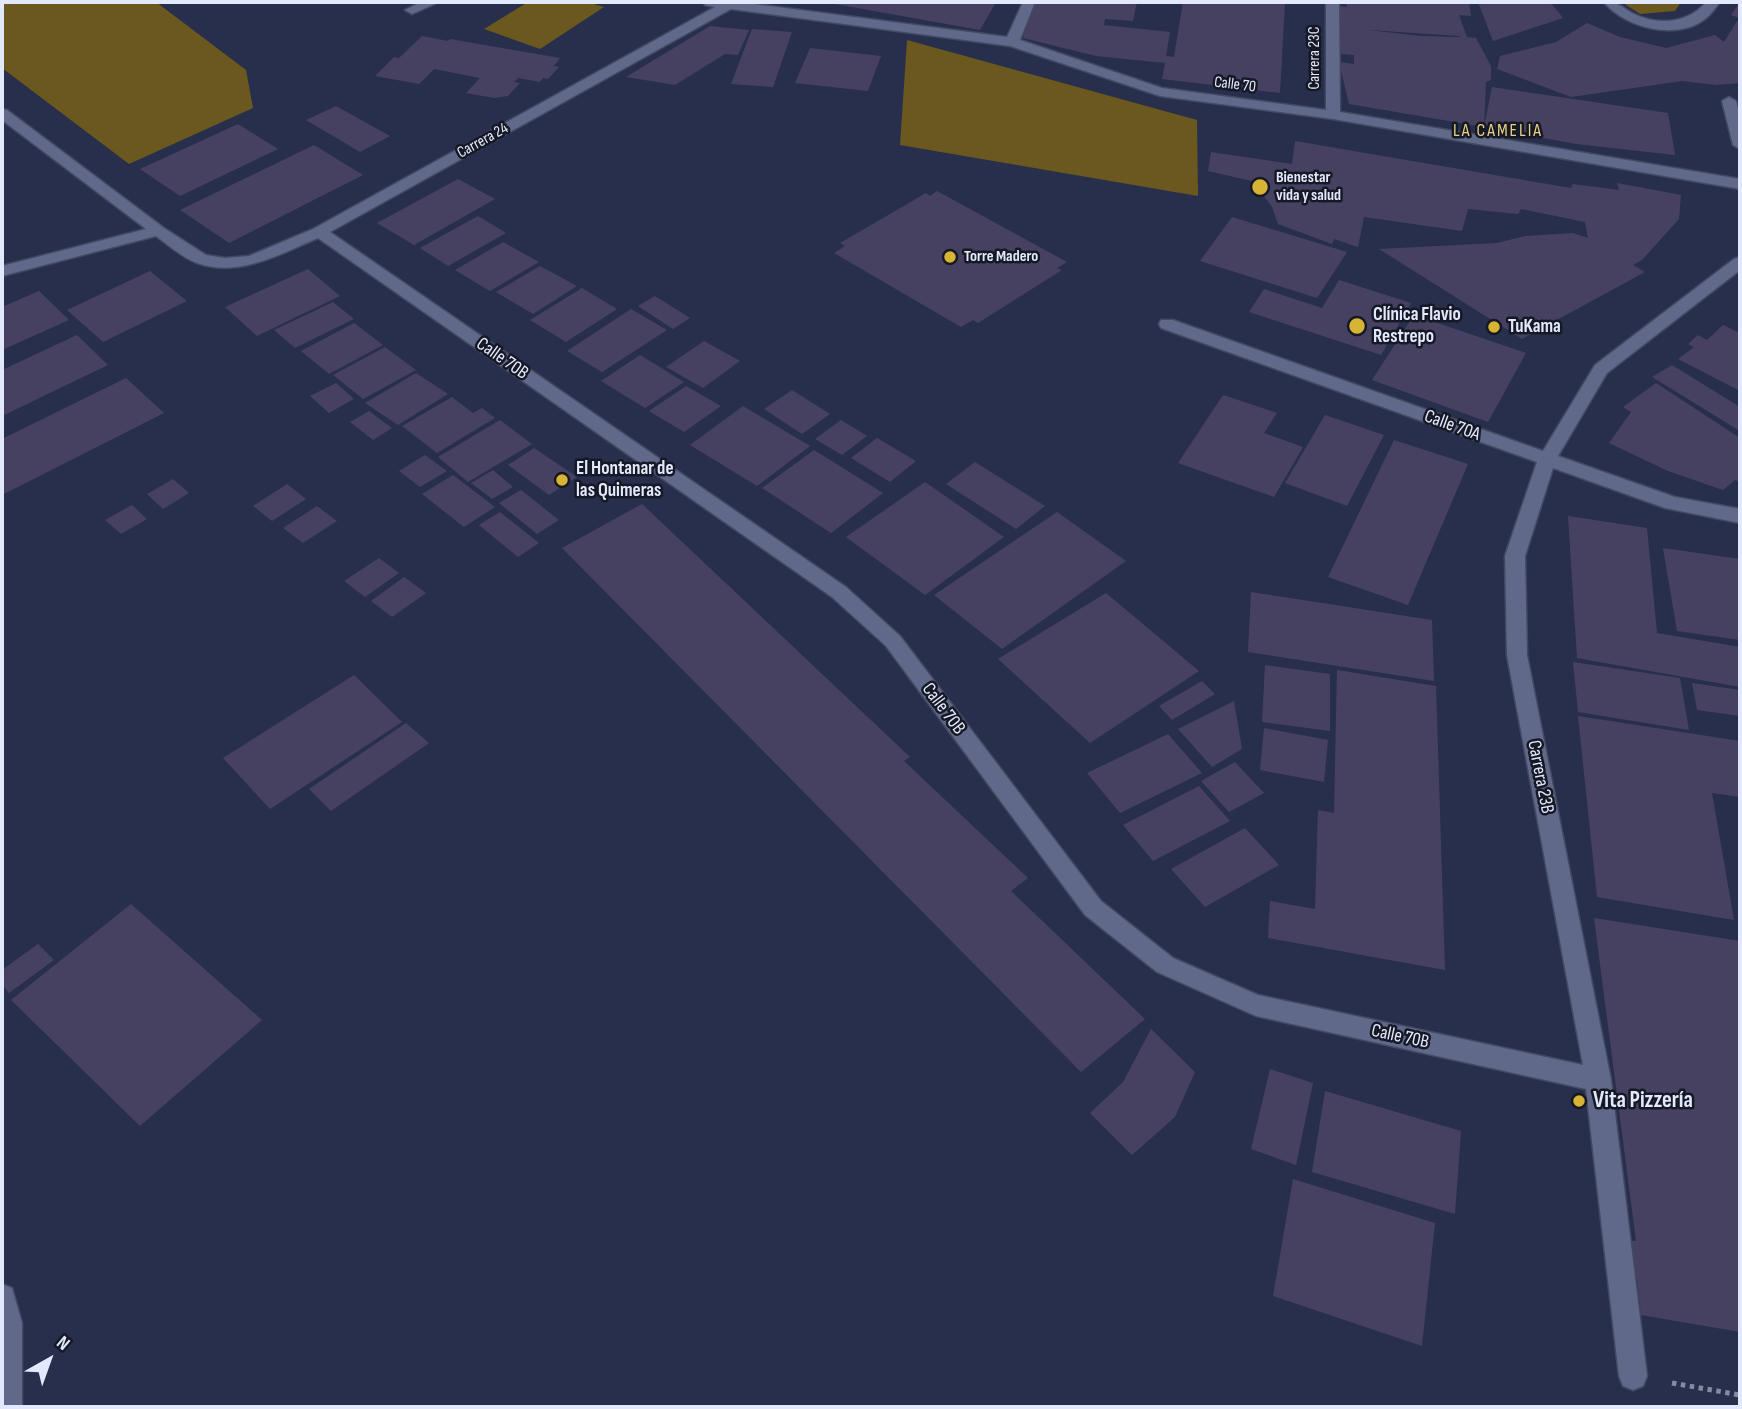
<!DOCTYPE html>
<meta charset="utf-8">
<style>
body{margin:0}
#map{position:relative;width:1742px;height:1409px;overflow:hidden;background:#282f4c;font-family:"Sofia Sans Condensed",sans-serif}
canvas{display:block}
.frame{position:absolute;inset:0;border:4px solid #e3e9fc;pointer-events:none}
.north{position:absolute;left:14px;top:1325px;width:70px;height:70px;-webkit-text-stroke:5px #151825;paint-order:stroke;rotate:40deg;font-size:19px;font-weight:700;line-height:28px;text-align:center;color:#e3e9fc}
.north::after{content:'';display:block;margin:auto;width:24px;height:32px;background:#e3e9fc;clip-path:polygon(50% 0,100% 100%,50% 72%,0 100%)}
</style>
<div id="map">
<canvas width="1742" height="1409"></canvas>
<div class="frame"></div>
<div class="north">N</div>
</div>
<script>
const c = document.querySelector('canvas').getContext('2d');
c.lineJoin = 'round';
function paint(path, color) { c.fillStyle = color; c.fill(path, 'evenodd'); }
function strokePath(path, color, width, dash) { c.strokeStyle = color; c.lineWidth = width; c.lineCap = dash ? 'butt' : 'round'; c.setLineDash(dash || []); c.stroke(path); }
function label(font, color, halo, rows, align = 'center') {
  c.font = font + ' "Sofia Sans Condensed",sans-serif'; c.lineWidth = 5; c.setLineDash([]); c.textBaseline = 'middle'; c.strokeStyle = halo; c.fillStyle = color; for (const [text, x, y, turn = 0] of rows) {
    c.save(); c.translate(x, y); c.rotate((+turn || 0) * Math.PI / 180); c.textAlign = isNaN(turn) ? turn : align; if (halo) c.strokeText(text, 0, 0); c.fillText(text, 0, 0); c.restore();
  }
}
const green = new Path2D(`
 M2,2h154l90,68 7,38 -124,56 -127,-96z
 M528,2h59l17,5 -64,42 -56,-20z
 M1626,2h55l-6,9 -35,3 -14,-9z
 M907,40l290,80 1,76 -298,-51z`);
const building = new Path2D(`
 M824,2h172l-16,28z
 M1031,2h106l-4,19 -28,-2 -1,6 66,7 -4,24 8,1 9,-55h102l-5,91 -118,-14 3,-16 -69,-7 -73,-18z
 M1346,2h123l2,14 -12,-1 8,22 9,1 15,28v14l-5,2 -2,45 -135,-23 -10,-42 15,2v-9l-15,-1v-48l8,1zM1368,30l92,6v1l-39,-1z
 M1478,2h72l13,16 -70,23z
 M1740,2v81l-24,2 -34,-4 -111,16 -74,-28 3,-13 56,-14 31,-19 33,14 46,11 49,-13 9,7 15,-24 -8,-3z
 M710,26l39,4 -11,25 -13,-1 -50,31 -49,-8z
 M752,29l40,3 -19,55 -42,-3z
 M422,36l26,5 2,-2 110,19 -6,8 5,1 -11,12 -5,-1 -3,4 -22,-4 -4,4 6,1 -12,13 -14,2 -28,-5 14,-15 -46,-9 -15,15 -44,-8 19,-19 5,1z
 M810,48l71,8 -13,35 -73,-8z
 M1492,87l176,26 7,42 -99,-11 -92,-17z
 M336,106l54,30 -30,16 -54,-32z
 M238,124l40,25 -98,47 -40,-27z
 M1295,141l276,47 2,-4 46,6 -2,-7 64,12 -2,24 -37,41 -9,5 12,7 -123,67 -143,-90 118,-6 28,-7 48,-3 15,5 -3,-16 -64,-13 -3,5 -50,-5 -6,22 -98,-14 -6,30 -24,-8 -2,5 -54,-20 -6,-17 -8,-11 -8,-2v-12l-48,-11 3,-19 81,12z
 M314,145l49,30 -134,68 -49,-33z
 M458,179l37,20 -81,46 -37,-22z
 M937,191l130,71 -10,6 5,2 -84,53 -5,-3 -12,7 -127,-74 11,-7 -5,-3 86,-50 4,3z
 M478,216l28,17 -58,33 -28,-18z
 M1232,217l115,35 -30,46 -117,-37z
 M503,242l36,20 -49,29 -35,-21z
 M540,266l37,20 -44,28 -37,-22z
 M308,269l32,27 -83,40 -32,-29z
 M150,271l37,30 -84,41 -36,-32z
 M1339,280l72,23 -30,52 -132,-43 15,-23 58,19z
 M582,288l35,21 -51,33 -36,-22z
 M39,291l30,29 -67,30v-43z
 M655,296l35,22 -17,11 -35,-23z
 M333,302l21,17 -59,29 -21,-18z
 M631,309l36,21 -65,42 -35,-21z
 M1414,315l112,38 -38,69 -116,-42z
 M354,323l29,22 -54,29 -28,-23z
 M1723,325l17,8v58l-62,-32 16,-12 -6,-3 10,-9 9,5z
 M77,335l31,30 -106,51v-46z
 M704,341l36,20 -37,27 -37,-21z
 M385,347l31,23 -53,29 -30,-24z
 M640,355l44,27 -39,26 -44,-27z
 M1672,365l68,42v24l-88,-54z
 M416,373l32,21 -50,31 -33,-22z
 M126,378l38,35 -162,82v-56z
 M336,383l18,16 -25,14 -19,-17z
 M1656,383l84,55v44l-5,-2 -12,10 -55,-19 -59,-28 22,-31 -8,-5z
 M686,386l35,20 -37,26 -35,-21z
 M792,390l38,24 -28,20 -38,-25z
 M1223,395l54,18 -13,20 39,14 -29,50 -96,-34z
 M452,397l21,16 9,-5 13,10 -58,35 -35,-27z
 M743,406l67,40 -53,40 -67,-41z
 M369,411l23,17 -19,12 -23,-18z
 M1325,415l59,20 -37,71 -62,-23z
 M500,420l32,24 -64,38 -30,-25z
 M841,420l26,16 -25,19 -27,-16z
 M877,438l39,23 -26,21 -39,-24z
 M1394,440l74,24 -60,141 -80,-28z
 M534,448l43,29 -28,18 -41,-30z
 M814,450l69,43 -52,40 -69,-45z
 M425,455l22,16 -27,16 -21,-16z
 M975,462l70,44 -29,23 -70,-45z
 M493,470l20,17 -21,12 -21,-16z
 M453,475l42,32 -31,20 -42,-33z
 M173,479l16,14 -26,16 -16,-15z
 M925,482l79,55 -79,58 -79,-58z
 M287,484l19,15 -34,22 -19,-15z
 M521,490l38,30 -22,14 -38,-31z
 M642,504l268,253 -6,4 124,117 -17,13 134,128 -64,53 -519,-524z
 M132,505l15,14 -26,15 -16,-14z
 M317,506l20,15 -34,22 -20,-15z
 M500,512l39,31 -21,14 -39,-32z
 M1057,512l69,49 -124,88 -68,-54z
 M1568,516l79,12 10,105 83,14v40l-163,-29z
 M1663,548l77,11v81l-63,-9z
 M379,558l20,15 -34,24 -21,-16z
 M404,577l22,16 -34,24 -21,-16z
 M1251,592l181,28 2,61 -186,-29z
 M1106,593l93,78 -109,72 -92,-84z
 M1573,662l107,16 9,52 -111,-18z
 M1265,665l65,9v57l-68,-9z
 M1337,670l99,16 9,284 -177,-32 2,-37 45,8 3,-99 16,3z
 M354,675l48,47 -132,87 -47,-51z
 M1202,681l13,13 -43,26 -13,-14z
 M1692,683l48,7v26l-43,-6z
 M1234,701l8,48 -30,18 -34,-38z
 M1578,716l162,25v56l-28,-4 22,127 -137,-23z
 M406,723l23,20 -98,68 -22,-22z
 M1264,728l64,12 -4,42 -64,-12z
 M1168,734l34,39 -82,40 -33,-40z
 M1235,762l29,31 -35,19 -28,-31z
 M1199,786l31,35 -77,40 -30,-36z
 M1245,828l34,37 -74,42 -34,-38z
 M131,904l131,116 -122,106 -129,-126z
 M1594,918l146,23v391l-99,-17 -4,-36 -11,-3 -5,-36 15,1z
 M38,944l16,16 -45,33 -7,-9v-14z
 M1151,1029l44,43 -20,45 -43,38 -42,-42 33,-31z
 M1270,1069l43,14 -17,82 -45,-16z
 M1325,1091l136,40 -6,83 -143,-42z
 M1293,1179l142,44 -13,123 -149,-50z`);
const path = new Path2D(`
 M1672,1383l68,12`);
const minor = new Path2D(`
 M421,2h18l-27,12 -7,-4z
 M704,2h35l268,35 16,-35h12l-15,38 142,48 164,22v-108h13l1,110 400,67v10l-407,-70 -173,-23 -150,-50 -279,-37 -401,223 516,355 54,49 201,265 72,57 85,37 325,70 -76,-410 -2,-99 32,-94 -376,-134 -2,-4 2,-4h12l370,131 52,-86 139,-106 6,-2v13l-133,103 -49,83 117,41 65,12v14l-75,-15 -112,-40 -28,88 2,99 84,425 36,296 -4,10 -10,4 -10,-4 -4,-10 -33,-287 -330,-73 -99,-44 -72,-57 -199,-269 -54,-49 -514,-359c-38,16 -79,40 -121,25 -14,-5 -29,-18 -41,-27l-154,40v-10l144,-37 -144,-109v-11l5,1 157,118 42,27 19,3 24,-2 64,-27 402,-222 -10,-2z
 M1604,2c15,-1 18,6 30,12 25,12 55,9 72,-12h14c-5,6 -9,13 -15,17 -28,22 -80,9 -101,-17z
 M1729,97l7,4 4,16v32l-7,-4 -11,-44z
 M2,1284l10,4 10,35v84h-20z`);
const markers = [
 [1260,187,9,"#d8b434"],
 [950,257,7,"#d8b434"],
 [1357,326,9,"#d8b434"],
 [1494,327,7,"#d8b434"],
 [562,480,7,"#d8b434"],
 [1579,1101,7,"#d8b434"]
];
const farStreetnames = [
 ["Carrera 23C",1315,58,-90],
 ["Calle 70",1235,85,7],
 ["Carrera 24",483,141,-29]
];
const farPoinames = [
 ["Bienestar",1276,178],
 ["vida y salud",1276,196],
 ["Torre Madero",964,257]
];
const farNeighbourhoodnames = [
 ["LA CAMELIA",1498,131]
];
const poiNames = [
 ["Clínica Flavio",1373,315],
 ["Restrepo",1373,337],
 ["TuKama",1508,327],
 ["El Hontanar de",576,469],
 ["las Quimeras",576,491]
];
const streetNames = [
 ["Calle 70B",502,359,35],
 ["Calle 70A",1452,426,20],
 ["Calle 70B",943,709,53],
 ["Carrera 23B",1540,777,79],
 ["Calle 70B",1400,1037,12]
];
const nearPoinames = [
 ["Vita Pizzería",1593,1101]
];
paint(green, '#6a581e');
paint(building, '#474161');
strokePath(minor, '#434962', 3);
strokePath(path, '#848aa2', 5, [4.5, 4.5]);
paint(minor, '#60698a');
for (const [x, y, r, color] of markers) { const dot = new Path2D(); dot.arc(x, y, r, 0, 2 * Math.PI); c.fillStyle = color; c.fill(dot); strokePath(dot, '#151825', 2.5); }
label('16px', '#e3e9fc', '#151825', farStreetnames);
label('bold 16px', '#e3e9fc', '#151825', farPoinames, 'left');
c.letterSpacing = '2px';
label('18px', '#e9d084', '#151825', farNeighbourhoodnames);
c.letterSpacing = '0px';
label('bold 19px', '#e3e9fc', '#151825', poiNames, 'left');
label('19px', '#e3e9fc', '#151825', streetNames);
label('bold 23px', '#e3e9fc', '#151825', nearPoinames, 'left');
</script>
